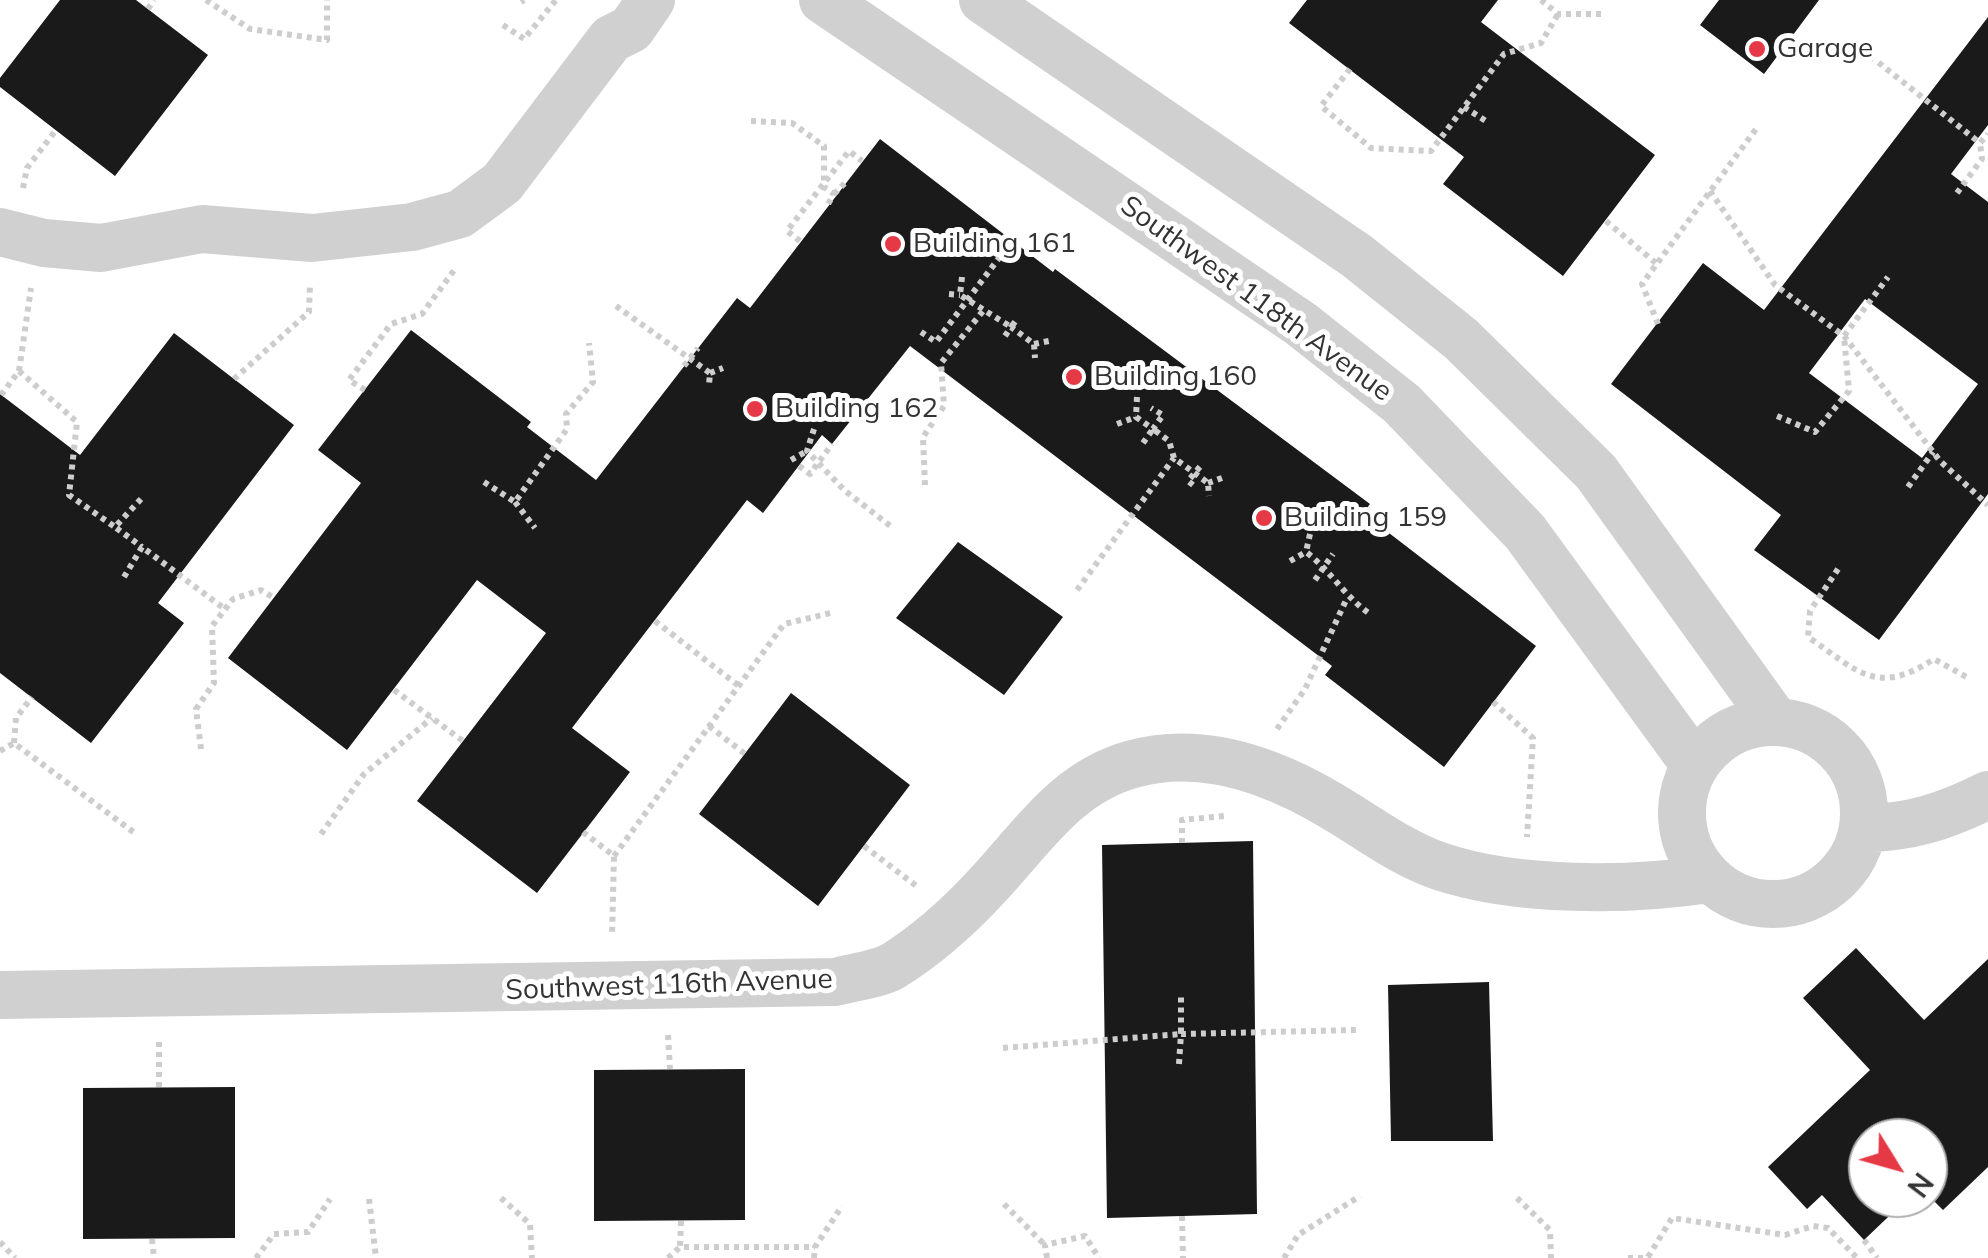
<!DOCTYPE html>
<style>
body{margin:0}
#map{position:relative;width:1988px;height:1258px;overflow:hidden;background:#fff;font-family:Mulish,sans-serif}
canvas{display:block}
.north{position:absolute;left:1848px;top:1118px;width:100px;height:100px;box-sizing:border-box;background:#fff;border:2px solid #adadad;border-radius:50%;rotate:127deg;font-size:28px;font-weight:700;line-height:40px;text-align:center;color:#333}
.north::after{content:'';display:block;margin:auto;width:35px;height:45px;background:#e63946;clip-path:polygon(50% 0,100% 100%,50% 72%,0 100%)}
</style>
<div id="map">
<canvas width="1988" height="1258"></canvas>
<div class="north">N</div>
</div>
<script>
const c = document.querySelector('canvas').getContext('2d');
c.lineJoin = 'round';
function paint(path, color) { c.fillStyle = color; c.fill(path, 'evenodd'); }
function strokePath(path, color, width, dash) { c.strokeStyle = color; c.lineWidth = width; c.lineCap = dash ? 'butt' : 'round'; c.setLineDash(dash || []); c.stroke(path); }
function label(font, color, halo, rows, align = 'center') {
  c.font = font + ' Mulish,sans-serif'; c.lineWidth = 10; c.setLineDash([]); c.textBaseline = 'middle'; c.strokeStyle = halo; c.fillStyle = color; for (const [text, x, y, turn = 0] of rows) {
    c.save(); c.translate(x, y); c.rotate((+turn || 0) * Math.PI / 180); c.textAlign = isNaN(turn) ? turn : align; if (halo) c.strokeText(text, 0, 0); c.fillText(text, 0, 0); c.restore();
  }
}
const building = new Path2D(`
 M60,0h76l72,55 -93,121 -115,-89v-9z
 M1307,0h191l-17,22 174,133 -92,121 -120,-92 21,-27 -175,-134z
 M1719,0h100l-55,74 -64,-49z
 M1988,17v108l-37,49 37,28v292l-109,146 -125,-90 27,-35 -170,-131 92,-121 61,47zM1865,299l113,85 -56,74 -113,-85z
 M880,139l173,133 2,-3 315,235 -7,9 173,133 -92,121 -119,-92 7,-9 -422,-320 -78,98 -10,-9 -59,78 -16,-13 -175,228 58,44 -93,121 -120,-92 129,-168 -69,-53 -130,170 -119,-92 133,-175 -43,-33 93,-120 120,92 -4,5 69,53 141,-182 13,10z
 M174,333l120,92 -136,178 26,20 -93,120 -91,-70v-279l80,61z
 M958,542l105,75 -59,78 -108,-77z
 M791,693l119,92 -92,121 -119,-92z
 M1253,841l4,373 -150,4 -5,-373z
 M1856,948l68,72 64,-61v208l-45,43 -15,-15v-57h-60v60h40l-44,42 -42,-45 -15,14 -39,-42 102,-97 -67,-72z
 M1489,982l4,159h-102l-3,-156z
 M745,1069v151l-151,1v-151z
 M235,1087v151l-152,1v-151z`);
const path = new Path2D(`
 M206,0l44,29 77,11v-40
 M1541,0l17,14h46
 M521,2l3,-2
 M148,9l6,-9
 M503,25l21,14 32,-39
 M1855,44l125,99 8,-9
 M1350,69l-29,37 50,42 60,3 73,-97 37,-11 17,-29
 M1464,107l25,16
 M751,121l41,2 32,23v41l10,7 -6,10
 M23,188l4,-20 29,-38
 M1710,191l65,94 69,51 96,125 48,44
 M1957,193l25,-34 -2,-16
 M834,194l13,-13
 M1606,221l51,43
 M800,241l-13,-10 62,-80 13,10
 M962,277l-2,18 51,32 7,-9
 M949,294l11,1
 M616,306l94,67 -1,12
 M1658,324l-16,-40 114,-155
 M921,332l15,10 63,-84 -13,-11
 M1005,336l6,-9 23,17 1,14
 M1034,344l15,-3
 M684,366l14,-18
 M19,371l58,51 -8,73 46,32
 M710,373l13,-5
 M234,379l75,-67 1,-28
 M365,390l-16,-10 42,-56 31,-10 33,-45
 M1,395l18,-24 12,-83
 M1137,397l-1,20 17,12 10,-14 -12,-7
 M1777,416l38,16 34,-41 -5,-55 44,-59
 M1117,424l19,-7
 M814,429l-7,22 37,39 49,38
 M1143,443l10,-14 16,12 5,17 34,25 1,13
 M791,460l16,-9
 M799,466l11,8 22,-30
 M484,482l31,20 52,-73 -1,-15 27,-32 -4,-39
 M1208,483l14,-5
 M925,485l-2,-48 21,-31 -3,-43 42,-52
 M1193,485l-5,-4 15,-18
 M1908,487l25,-35
 M141,499l-26,28 27,20
 M515,502l20,26
 M1310,534l-4,18c25,19 39,45 64,62
 M1290,561l16,-9
 M1838,569l-28,42 -2,26c50,34 68,60 126,22l36,20
 M124,577l18,-30 84,63
 M1315,580l18,-26
 M1077,590l97,-132
 M655,621l84,65
 M394,690l69,51
 M1493,702l40,36 -6,99
 M709,726l36,28
 M1277,729l28,-40 42,-91
 M14,743l2,-25 16,-21
 M201,749l-5,-40 18,-26 -2,-57 21,-27 28,-9 13,8
 M0,751l14,-8 122,91
 M583,832l31,24 -2,80
 M321,834l43,-60 68,-56
 M1182,843v-23l42,-4
 M864,846l55,42
 M614,856l170,-232 51,-12
 M668,1035l2,34
 M1003,1048l178,-14v-39
 M1179,1064l2,-30 175,-4
 M159,1087v-48
 M501,1198l29,26 2,34
 M1517,1198l33,32 1,28
 M369,1199l7,59
 M1004,1204l41,41
 M1182,1216l1,42
 M681,1221l-1,26h135
 M152,1239l2,19
 M1864,1240l13,18
 M0,1242l15,16
 M1648,1257l24,-39 113,17 28,-9 15,2 29,30
 M256,1258l18,-24 34,-2 22,-33
 M668,1258l12,-11
 M814,1258l1,-11 27,-41
 M1047,1258l-2,-13 40,-9 14,22
 M1284,1258l14,-23 62,-39
 M1628,1258h22`);
const minor = new Path2D(`
 M823,0l478,324 101,80 123,128 170,233
 M983,0l374,256 104,83 135,133 180,250
 M0,232l44,11 57,5 101,-19 110,9 100,-11 48,-13 42,-31 109,-144 20,-10 20,-29
 M1682 813a91 91 0 1 1 182 0a91 91 0 1 1-182 0Z
 M1863,828c47,0 83,-12 125,-33
 M0,995l835,-13c18,-5 42,-7 58,-16 32,-20 66,-50 92,-78 45,-47 80,-106 148,-124 72,-20 146,9 207,47 33,20 62,42 99,55 76,26 191,25 270,13`);
const markers = [
 [1757,49,10,"#e63946"],
 [893,244,10,"#e63946"],
 [1074,377,10,"#e63946"],
 [755,409,10,"#e63946"],
 [1264,518,10,"#e63946"]
];
const poiNames = [
 ["Garage",1777,49],
 ["Building 161",913,244],
 ["Building 160",1094,377],
 ["Building 162",775,409],
 ["Building 159",1284,518]
];
const streetNames = [
 ["Southwest 118th Avenue",1256,299,36],
 ["Southwest 116th Avenue",669,985,-2]
];
paint(building, '#1a1a1a');
strokePath(path, '#cdcdcd', 6, [5, 5]);
strokePath(minor, '#d0d0d0', 48);
for (const [x, y, r, color] of markers) { const dot = new Path2D(); dot.arc(x, y, r, 0, 2 * Math.PI); c.fillStyle = color; c.fill(dot); strokePath(dot, '#fff', 4); }
label('28px', '#333', '#fff', poiNames, 'left');
label('28px', '#333', '#fff', streetNames);
</script>
